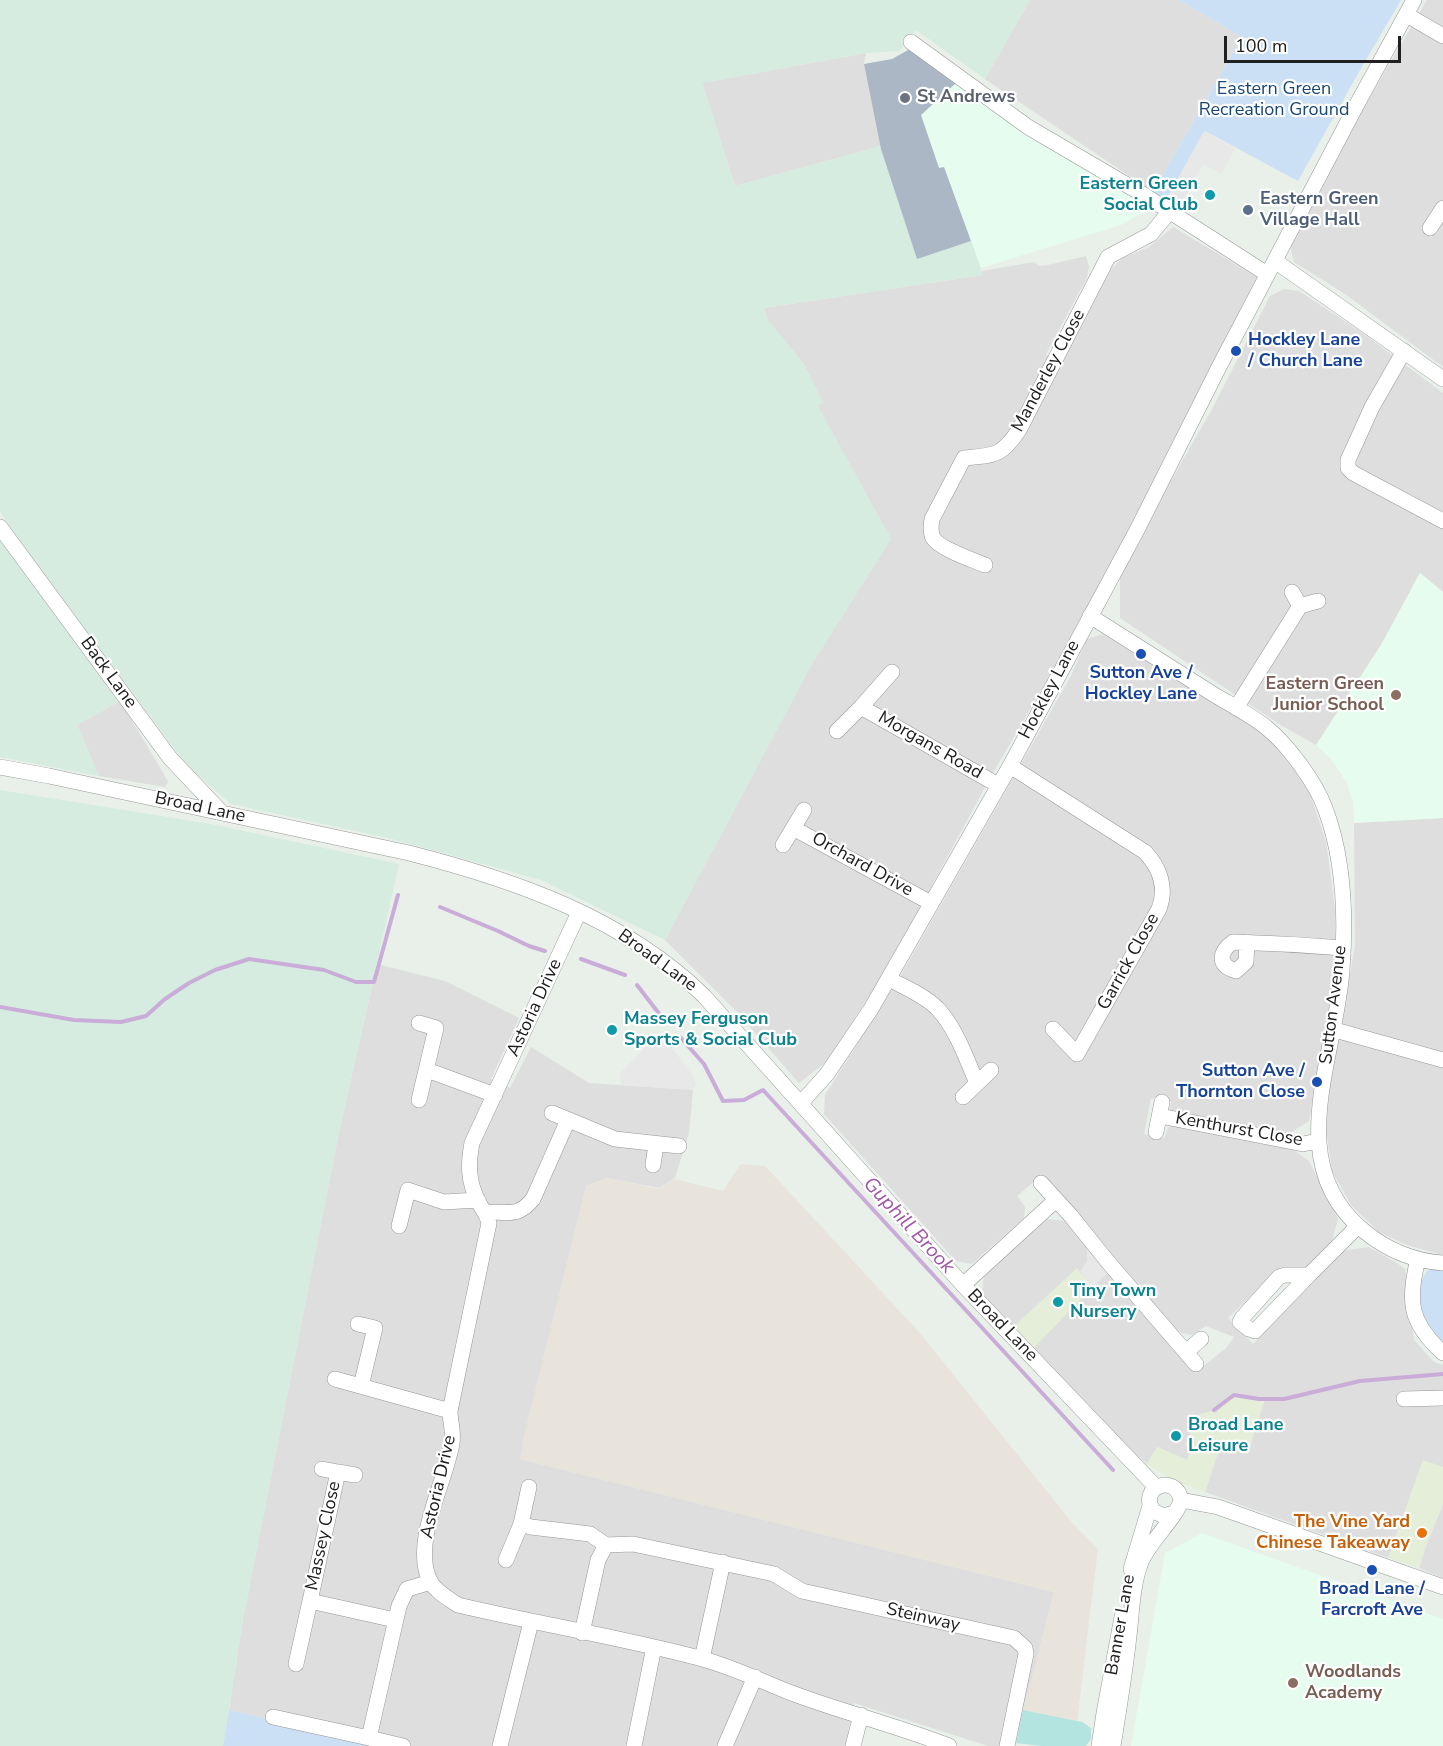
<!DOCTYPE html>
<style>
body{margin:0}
#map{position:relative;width:1443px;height:1746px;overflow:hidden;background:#e8f0e9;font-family:"Nunito Sans",sans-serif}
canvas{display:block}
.scale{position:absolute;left:1224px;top:36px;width:177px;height:27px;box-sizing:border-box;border:3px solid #202020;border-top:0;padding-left:8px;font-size:18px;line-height:21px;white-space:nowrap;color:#202020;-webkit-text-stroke:4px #fff;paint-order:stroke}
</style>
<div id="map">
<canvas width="1443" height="1746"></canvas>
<div class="scale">100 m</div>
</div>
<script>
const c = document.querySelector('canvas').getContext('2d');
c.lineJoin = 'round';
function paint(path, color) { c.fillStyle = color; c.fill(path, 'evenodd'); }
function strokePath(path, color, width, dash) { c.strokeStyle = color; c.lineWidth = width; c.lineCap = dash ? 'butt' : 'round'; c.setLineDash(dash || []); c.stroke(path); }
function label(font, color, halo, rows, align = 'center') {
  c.font = font + ' "Nunito Sans",sans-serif'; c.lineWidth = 4.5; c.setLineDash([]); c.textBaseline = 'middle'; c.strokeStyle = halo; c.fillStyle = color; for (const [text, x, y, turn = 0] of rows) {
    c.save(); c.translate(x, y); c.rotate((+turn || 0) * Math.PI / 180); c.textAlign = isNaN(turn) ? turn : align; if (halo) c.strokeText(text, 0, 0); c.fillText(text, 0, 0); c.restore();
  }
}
const residential = new Path2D(`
 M1030,0h149l63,37 -89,155 -168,-113z
 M1427,0h16v367l-98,-73 -51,-32 -4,-16 52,-101z
 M866,53l-2,11 17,82 -146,40 -33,-103z
 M1173,227l84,50 -169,333 -98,168 -105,194 -60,91 -26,20 -64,-73 -70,-70 146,-275 80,-126 -74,-133 6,-4 -20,-39 -36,-44 -3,-11 219,-33 -1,-4 52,-9 6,4 8,-1 38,-9 3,11 -2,11 -41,76 12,9 54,-95 11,-10 26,-11z
 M1284,289l15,2 65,43 79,59v199l-23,-19 -39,72 -65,100 -37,-21 -159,-106v-48l91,-159 59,-115z
 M1103,634l160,98 45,55 18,55 9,67v70l-26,142 -19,12 -116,-21 -5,-2 2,-8 -20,-4 -7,36 20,4 4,-10 3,-3 117,21 21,15 29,58 -7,25 -28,26 -22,-3 -53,51 25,26 88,-93 28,-4 28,16 8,6 9,71 20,22 9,3v102l-20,-6 -35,97 -183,-66 16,-49 10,2 -1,4 35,-50 -80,47 4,1 1,6 -3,7 -30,-13 -10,17 -32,-28 -83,-86 -50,-57 2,-17 63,-57 21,2 19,24v17l-6,9 13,15 13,-13 89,99 30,-24 8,-11 -28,-11 -14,9 -10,-2 -8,-5 -98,-117 -34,-36 -25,21 8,11 -1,11 -52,46 -16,-3 -132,-147 1,-19 77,-122 169,-297 16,-37z
 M120,701l38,63 10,18 -3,5 -66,-11 -22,-51z
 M1443,818v437l-36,-10 -28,-13 -28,-27 -19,-34 -6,-42 3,-39 26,-144 -1,-123z
 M377,964l68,17 74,37 -28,61 19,9 21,-41 58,36 104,7 -4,43 -14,45 -16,10 -52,-10 -21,8 -66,273 534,133 -39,154h-27l-134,-43 -9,43h-458l-158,-36 14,-91 96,-487z
 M1443,1504v74l-24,-10 7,-22z`);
const commercial = new Path2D(`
 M1077,1268l17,18 -62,64 -19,-23z
 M1234,1395l31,4 -17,55 -18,-5v-4l-9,-1 -16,48 -32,-12 -26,-16 10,-17 30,13 3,-6 -3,-3 2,-4 -4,-2 14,-31 13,-3 4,2z
 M1423,1460l20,7v36l-17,43 -7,22 -31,-10z`);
const industrial = new Path2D(`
 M741,1164l24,2 154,166 155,193 24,24 -21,172 -54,-11 31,-118 -534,-133 4,-24 62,-249 22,-8 51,11 15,-10 49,12z`);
const education = new Path2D(`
 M956,83l112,74 82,52 -29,16 -140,43 -37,-101 -5,1 -18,-53z
 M1420,573l23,19v226l-89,5 -1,-21 -6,-19 -17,-25 -14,-13 65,-100z
 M1202,1533l241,86v127h-312l34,-193z`);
const farmland = new Path2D(`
 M0,0h1030l-45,79 -69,-49 -17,21 -33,2 -164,30 33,103 146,-40 36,112 54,-17 12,34 -219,33 3,11 36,44 20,39 -5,4 73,133 -80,127 -146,274 -124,-60 -153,-42 -157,-34 -43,-37 -136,-182 -52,-73z
 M0,539l120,162 -43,24 22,51 -99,-19z
 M0,790l211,34 188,40 -60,268 -96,487 -20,127h-223z`);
const grass = new Path2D(`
 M1023,1710l59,12 9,6v11l-5,7h-45l-25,-3z`);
const cemetery = new Path2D(`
 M910,49l46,34 -35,32 18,53 5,-1 27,74 -54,18 -36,-110 -17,-85 28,-5z`);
const park = new Path2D(`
 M1179,0h222l-41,70 -62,111 -93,-50 -39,69 -13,-8 89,-155z
 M1436,1268h7v79l-21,-29 -3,-20 2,-17 6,-10z
 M229,1710l158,36h-164z`);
const parking = new Path2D(`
 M1204,131l31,17 -13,26 -19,-10 -24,44 -13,-8z
 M656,1037l12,6 26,34 2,8 -4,5 -71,-5 -1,-12z
 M1087,1245l20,28 -13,13 -13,-15 6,-10z`);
const stream = new Path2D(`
 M440,907l58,24 31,15 16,5
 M581,959l44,16
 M637,985l27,35
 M0,1007l74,13 47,2 25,-6 19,-17 24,-16 26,-13 34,-11 75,11 32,12h18l24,-87
 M680,1037l24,27 19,37 21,-1 19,-10 350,380
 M1214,1410l20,-15 25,4h25l76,-18 83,-7`);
const minor = new Path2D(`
 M1407,15l36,21
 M911,42l117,85 116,68 123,79
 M1430,228l13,-20
 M1275,261l168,118
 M1404,351l-32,56 -24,53v8l5,5 90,48
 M0,527l170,231 52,55
 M985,565c-12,-5 -45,-16 -52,-27 -3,-6 -2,-13 -1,-19l32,-61c30,-3 37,-1 55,-28l89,-173 43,-23 19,-23
 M1292,592l8,14 18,-5
 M1090,616c41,26 82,52 123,78 18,11 38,21 54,34 21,17 49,55 58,80 19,50 21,110 17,162 -6,88 -61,194 22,261 23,19 50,30 79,32
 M861,707l137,78
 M1236,708l64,-102
 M837,731l24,-24 31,-35
 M1010,766l135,86c15,16 22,36 14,57l-82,145 -24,-25
 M0,767l49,9 360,77c106,27 215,65 295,143l259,289 193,202
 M793,828l138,75
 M783,845l21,-35
 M579,912l-107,231c-4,21 -4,38 6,58 4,8 9,13 11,22l-39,188c0,11 4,20 2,32 -6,39 -41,99 -22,138 5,10 19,18 28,24 80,19 162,32 241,53 31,8 60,22 90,34 52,20 107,33 160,54
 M1247,942l-1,20 -10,9c-19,-6 -17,-19 -3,-29 36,1 73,3 110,6
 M889,979c15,8 35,16 48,29 19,20 29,50 40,75
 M1335,1030l108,30
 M427,1070l68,25
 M963,1097l28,-27
 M419,1100l17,-72 -17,-5
 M801,1103l26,-29 44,-65 139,-243 127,-236 83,-165 136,-259 58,-106
 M552,1113l63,26 64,7
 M1160,1116l143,28 15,-3
 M1156,1132l6,-30
 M653,1165l3,-21
 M1041,1183l30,33 37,46 88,102
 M486,1213c23,-3 30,6 47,-14l35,-79
 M399,1226l9,-36 36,12 34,-2
 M1418,1259c-11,43 -8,64 25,94
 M1309,1275l-54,56 -6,-2 -9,-7 2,-4 37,-41 6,-2h24l49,-49
 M963,1285l93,-85
 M358,1324l17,4 -14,58
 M1186,1352l15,-13
 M335,1379l115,32
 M1404,1399l39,-1
 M322,1469l16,3 -28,129 85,19
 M338,1472l17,3
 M1181,1500l37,7 225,80
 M521,1524l10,3 59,7 16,11
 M506,1560l15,-36 8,-37
 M1131,1569l19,-63
 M582,1633l16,-73 8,-15 27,-1 141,30 28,17 212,47 11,10 1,6 -19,92
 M702,1659l21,-97
 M296,1664l14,-63
 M273,1717l96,21 30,-132 8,-17 24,-7
 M369,1738l34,8
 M500,1746l31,-124
 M634,1746l20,-99
 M725,1746l30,-69
 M853,1746l8,-31
 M1099,1746l5,-33 18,-96
 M1113,1746c6,-37 12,-73 16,-110 3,-25 3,-50 12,-74 8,-20 37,-46 40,-62 -5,-27 -43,-14 -28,11l11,5 10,-3`);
const markers = [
 [905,98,6,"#6b7280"],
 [1210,195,6,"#0f9aa8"],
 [1248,210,6,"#5c6f8a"],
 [1236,351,6,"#1a4fb4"],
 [1141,654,6,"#1a4fb4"],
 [1396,695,6,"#8d6e63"],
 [612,1030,6,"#0f9aa8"],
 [1317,1082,6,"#1a4fb4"],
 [1058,1302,6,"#0f9aa8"],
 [1176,1436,6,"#0f9aa8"],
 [1422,1533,6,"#e8710a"],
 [1372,1570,6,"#1a4fb4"],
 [1293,1683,6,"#8d6e63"]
];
const parkNames = [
 ["Eastern Green",1274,90],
 ["Recreation Ground",1274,111]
];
const worshipNames = [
 ["St Andrews",917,98]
];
const cultureNames = [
 ["Eastern Green",1198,185,"right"],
 ["Social Club",1198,206,"right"],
 ["Massey Ferguson",624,1020],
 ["Sports & Social Club",624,1041],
 ["Tiny Town",1070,1292],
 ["Nursery",1070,1313],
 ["Broad Lane",1188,1426],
 ["Leisure",1188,1447]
];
const serviceNames = [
 ["Eastern Green",1260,200],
 ["Village Hall",1260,221]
];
const transitNames = [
 ["Hockley Lane",1248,341,"left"],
 ["/ Church Lane",1248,362,"left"],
 ["Sutton Ave /",1141,674],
 ["Hockley Lane",1141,695],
 ["Sutton Ave /",1305,1072,"right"],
 ["Thornton Close",1305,1093,"right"],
 ["Broad Lane /",1372,1590],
 ["Farcroft Ave",1372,1611]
];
const streetNames = [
 ["Manderley Close",1049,371,-62],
 ["Back Lane",108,673,54],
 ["Hockley Lane",1050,690,-62],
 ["Morgans Road",930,746,30],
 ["Broad Lane",200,808,12],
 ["Orchard Drive",862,865,29],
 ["Broad Lane",657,961,36],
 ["Garrick Close",1129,962,-61],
 ["Sutton Avenue",1334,1005,-83],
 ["Astoria Drive",535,1008,-65],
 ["Kenthurst Close",1239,1130,10],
 ["Broad Lane",1002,1326,46],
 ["Astoria Drive",439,1487,-77],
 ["Massey Close",324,1536,-78],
 ["Steinway",923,1618,13],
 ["Banner Lane",1121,1625,-80]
];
const educationNames = [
 ["Eastern Green",1384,685],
 ["Junior School",1384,706],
 ["Woodlands",1305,1673,"left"],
 ["Academy",1305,1694,"left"]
];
const foodNames = [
 ["The Vine Yard",1410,1523],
 ["Chinese Takeaway",1410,1544]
];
const waterNames = [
 ["Guphill Brook",908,1226,47]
];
paint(residential, '#dedede');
paint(commercial, '#e5eed9');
paint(industrial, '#e8e3db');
paint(education, '#e5fcee');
paint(farmland, '#d6ece1');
paint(grass, '#b4e4e0');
paint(cemetery, '#acb7c6');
paint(park, '#cbe0f4');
paint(parking, '#e8e8e8');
strokePath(stream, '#c9add8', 4);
strokePath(minor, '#979797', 16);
strokePath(minor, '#fff', 15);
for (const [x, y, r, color] of markers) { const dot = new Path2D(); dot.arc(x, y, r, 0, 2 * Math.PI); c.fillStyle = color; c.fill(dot); strokePath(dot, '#fff', 2); }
label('18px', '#184775', '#fff', parkNames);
label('bold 18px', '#5b616d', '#fff', worshipNames, 'left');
label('bold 18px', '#0d838f', '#fff', cultureNames, 'left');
label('bold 18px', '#4e5e75', '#fff', serviceNames, 'left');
label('bold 18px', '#164399', '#fff', transitNames);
label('18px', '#202020', '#fff', streetNames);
label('bold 18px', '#785e54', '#fff', educationNames, 'right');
label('bold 18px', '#c56008', '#fff', foodNames, 'right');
label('italic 20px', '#a056a7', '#fff', waterNames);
</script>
